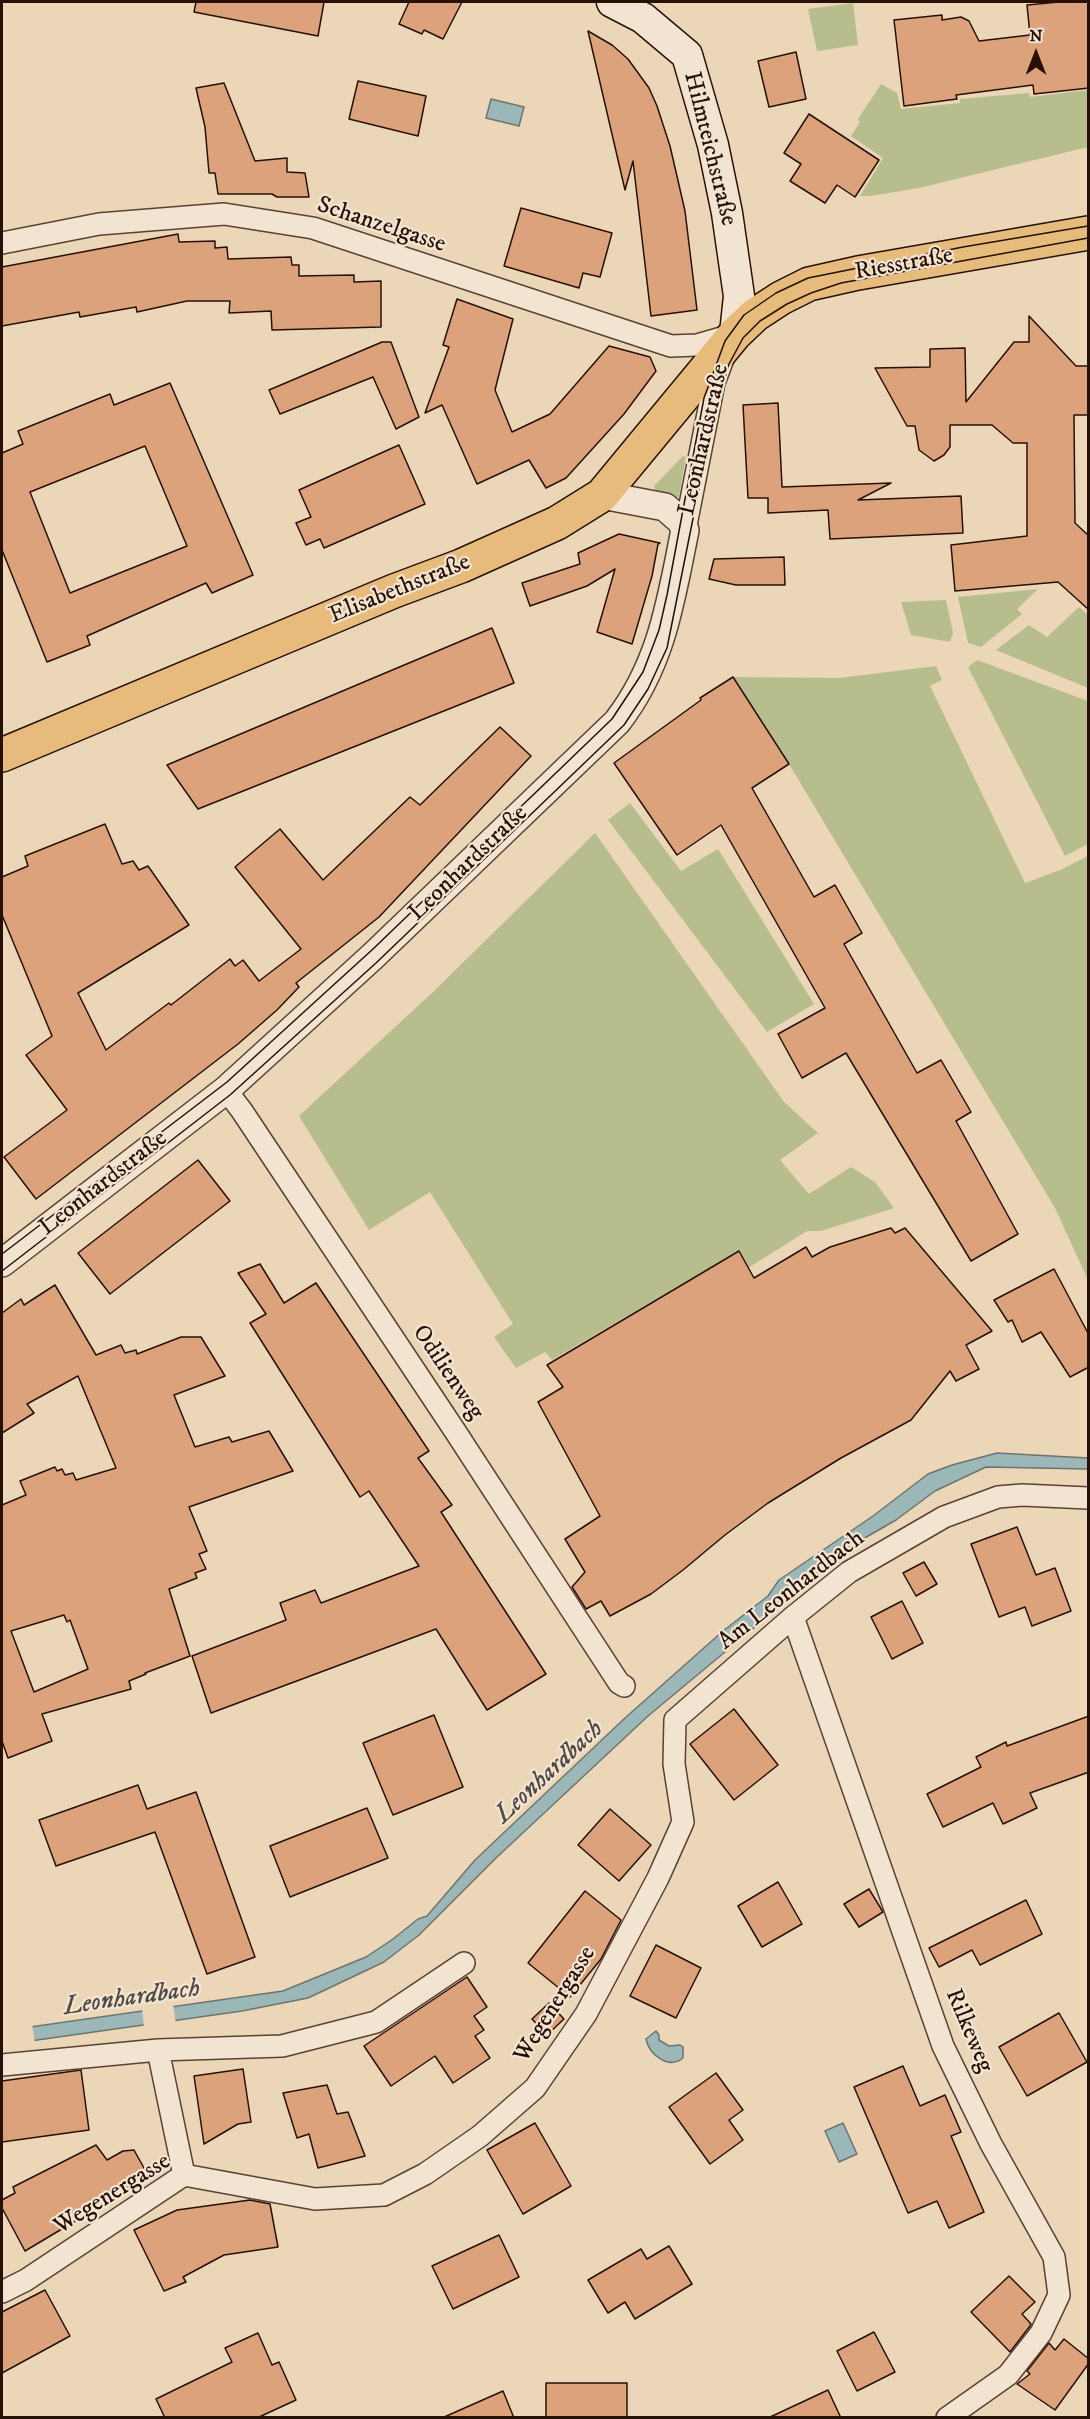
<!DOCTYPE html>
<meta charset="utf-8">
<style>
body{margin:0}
#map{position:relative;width:1090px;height:2419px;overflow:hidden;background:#ebd6b7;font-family:"IM FELL DW Pica",serif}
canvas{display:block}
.frame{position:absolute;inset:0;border:3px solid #271007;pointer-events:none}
.north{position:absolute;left:1006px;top:24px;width:60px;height:60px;-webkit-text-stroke:4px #f2e4d0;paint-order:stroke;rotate:0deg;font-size:16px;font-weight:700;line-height:24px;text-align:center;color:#271007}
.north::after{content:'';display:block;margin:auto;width:21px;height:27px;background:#271007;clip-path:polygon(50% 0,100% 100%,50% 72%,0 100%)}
</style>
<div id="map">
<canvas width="1090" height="2419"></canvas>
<div class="frame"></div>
<div class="north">N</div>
</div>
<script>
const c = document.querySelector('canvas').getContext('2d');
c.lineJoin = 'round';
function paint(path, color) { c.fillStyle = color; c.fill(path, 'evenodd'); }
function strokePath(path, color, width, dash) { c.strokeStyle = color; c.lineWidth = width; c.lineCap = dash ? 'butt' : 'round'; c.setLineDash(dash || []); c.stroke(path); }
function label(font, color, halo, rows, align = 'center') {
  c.font = font + ' "IM FELL DW Pica",serif'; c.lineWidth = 4.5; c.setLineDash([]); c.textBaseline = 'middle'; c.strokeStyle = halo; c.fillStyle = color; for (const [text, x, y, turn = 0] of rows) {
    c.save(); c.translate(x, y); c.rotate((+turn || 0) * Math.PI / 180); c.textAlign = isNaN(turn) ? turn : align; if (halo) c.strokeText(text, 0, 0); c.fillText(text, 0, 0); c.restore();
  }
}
const green = new Path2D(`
 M853,3l5,42 -41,6 -9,-42z
 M881,84l16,9 4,16 59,-6v-4l69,-6 1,4 58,-7v57l-169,41 -49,8h-10l23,-38 -32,-22 9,-14 -2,-3z
 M683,456l3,1 -7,39 -2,2 -22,-8 -1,-4z
 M1038,589l-21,20 5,5 -41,33 -13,-4 -10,-46z
 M946,600l7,33 -3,9 -39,-7 -10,-33z
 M1079,607l9,8v73l-92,-38 33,-25 18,12z
 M977,660l111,41v143l-23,12 -97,-189z
 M936,666l6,14 -12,6 95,197 35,-13 28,-14v424l-33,-72 -266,-444 -56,-87 106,1z
 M630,803l51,68 37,-22 96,155 -47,28 -159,-212z
 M595,833l189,269 34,31 -38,27 29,34 42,-27 24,15 19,26 -73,23h-14l-59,37 -10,-17 -186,109 -7,-8 -29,16 -22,-31 19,-13 -83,-132 -61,38 -70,-114 135,-125z`);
const water = new Path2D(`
 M491,99l33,8 -5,19 -33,-8z
 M997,1453l91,5v11l-102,-2 -51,24 -39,29 -40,23 -208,173 -152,142 -77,77 -35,27 -76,36 -66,13 -240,34v-14l281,-40 83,-34 27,-18 25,-20 9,-3 48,-56 150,-142 98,-87 45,-35 11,-16 94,-64 55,-42 24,-9z
 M656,2031l3,4v5l10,6 11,-1 3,2v11c-15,12 -34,-4 -37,-19z
 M843,2123l14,31 -18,8 -14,-31z`);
const pier = new Path2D(`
 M173,2003l3,21 -32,4 -2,-20z
 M32,2023l3,21 -33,4v-20z`);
const building = new Path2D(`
 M196,2h128l-6,34 -124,-24z
 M409,2h53l-19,37 -19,-9 -2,4 -23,-10z
 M1059,2h30v86l-55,6 -1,-9 -77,10 1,4 -53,7 -10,-86 48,-5v5l19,-3 8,4 10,20 51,-6 -3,-30z
 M588,31l24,14 16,14 21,29 8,18 13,40 15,65 12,99 -46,6 -18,-155 -8,29z
 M796,52l10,47 -37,8 -11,-46z
 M358,81l68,15 -8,40 -69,-17z
 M224,83l31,78 32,-3v14l18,1 4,24h-32l-5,-3h-54l-3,-21h-6l-4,-46 -9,-39z
 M809,114l70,46 -24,37 -18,-12 -12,18 -35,-22 11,-17 -17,-11z
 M521,208l91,25 -12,44 -17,-4 -4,15 -75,-22z
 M178,234l1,8 36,-1v7l12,-1 1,12 63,-2 1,8h7v11l55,-1v7l27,-1v46l-109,3 -1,-19 -42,2 1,-12h-43l-50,11 -1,-5 -56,10 -1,-5 -77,14v-59z
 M457,299l56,20 -18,71 17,42 38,-18 59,-68 41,11 6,14 -32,43 -58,64 -20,10 -17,-28 -52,24 -35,-79 -17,8 24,-66 -6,-2z
 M1029,316l47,50h13v49h-15l1,108 14,13v74l-31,-28 -103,9 -4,-46 76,-9v-93h-14l-21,-18h-42v22l-6,8 -10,6 -15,-11 -4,-24h-8l-32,-58 55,-1v-18l35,-1 1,54 48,-60h15z
 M382,342h9l28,75 -23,12 -23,-52 -93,37 -11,-24z
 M170,383l83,192 -41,18 -6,-10 -119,53 3,9 -43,17 -45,-112v-97l21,-9 -5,-13 92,-37 4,11zM145,446l42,100 -117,47 -40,-101z
 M778,403l4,84 109,-4 -33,17 103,-4 2,37 -133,6 -2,-29 -60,3v-15h-20l-5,-93z
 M399,445l26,59 -101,44 -4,-9 -14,6 -10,-22 15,-6 -12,-27z
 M619,534l41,9 -2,1 -6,32 -20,68 -35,-12 18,-63 -28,17 -57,20 -8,-23 58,-19 -2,-11z
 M784,557l1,28h-49l-27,-6 5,-20z
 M492,628l22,55 -316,126 -31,-44z
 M733,677l56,87 -37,24 62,109 21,-12 27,48 -18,11 73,129 24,-13 30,52 -15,9 62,113 -47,27 -125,-208 -44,25 -24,-44 47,-26 -104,-183 -44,30 -63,-92 87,-63 -1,-2z
 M500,727l31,29 -152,161 -83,66 3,4 -22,23 -39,34 -202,155 -32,-42 63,-47 -41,-55 26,-19 -50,-121v-38l26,-11 -3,-10 80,-32 17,40 11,-3 6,9 9,-4 41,59 -111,68 28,57 63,-47 2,2 59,-46 5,7 8,-6 16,21 42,-32 -66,-82 45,-38 43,51 87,-83 10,8z
 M198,1160l32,41 -120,93 -32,-41z
 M891,1228l4,5 10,-5 87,103 -26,14 13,24 -23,12 -6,-10 -39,49 -70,38 -73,45 -43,32 -42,35 -32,24 -41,22 -9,-15 -15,8 -14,-22 13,-15 -20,-33 35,-23 -62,-114 25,-15 -16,-22 192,-114 15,27 52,-31 6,10 18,-10z
 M260,1264l24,39 32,-20 113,168 -11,7 34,47 -11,7 105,162 -59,36 -51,-81 -225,84 -19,-57 94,-36 -6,-17 35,-13 6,13 98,-37 -50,-75 -9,6 -110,-174 16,-9 -28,-41z
 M1054,1269l35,66v32l-19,10 -29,-45 -19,10 -10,-22 -4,2 -14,-22z
 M55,1285l41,70 25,-10 4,8 11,-3 1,4 44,-17h20l24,39 -51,19 21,52 34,-10 3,5 37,-11 24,40 -104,36 18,44 -8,3 7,15 -11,4 2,5 -28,11 21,67 -45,17 1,1 -17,7 2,8 -89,25 10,27 -44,17 -6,-17v-236l24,-10 -6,-14 35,-14 2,4 5,-2 3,6 8,-2 3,7 40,-12 -38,-92 -51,28 7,9 -32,20v-120l19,-14 3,6zM64,1615l3,7 3,-2 18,49 -54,23 -23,-61z
 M1017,1527l19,48 19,-7 16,43 -39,15 -7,-19 -26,10 -28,-73z
 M924,1562l13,22 -21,12 -13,-23z
 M902,1601l21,42 -31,16 -21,-42z
 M734,1709l44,56 -44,35 -44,-56z
 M434,1715l29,72 -70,28 -30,-72z
 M1089,1716v56l-59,21 7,15 -34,16 -10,-21 -50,24 -16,-33 54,-27 -5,-10 30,-15 1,4z
 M138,1785l9,24 49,-17 59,165 -48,17 -52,-142 -99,34 -17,-46z
 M367,1808l21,50 -98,39 -20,-51z
 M610,1809l41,36 -32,36 -41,-36z
 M778,1882l24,42 -40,23 -24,-41z
 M869,1889l14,23 -24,15 -15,-23z
 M585,1891l36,29 -20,39 -31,38 -42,-34z
 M1026,1900l16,34 -62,31 -8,-15 -33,17 -10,-19z
 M656,1945l45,23 -25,50 -46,-22z
 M467,1977l20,30 -13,9 10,14 -9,6 15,22 -37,25 -18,-27 -44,30 -27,-40z
 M549,2003l15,16 -17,16 -15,-16z
 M1059,2013l28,49 -60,34 -28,-49z
 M903,2066l17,40 25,-11 16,37 -10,4 33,76 -35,16 -12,-27 -29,12 -54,-126z
 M243,2069l8,53 -13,2 -34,20 -10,-68z
 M81,2070l8,60 -87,12v-61z
 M716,2073l27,37 -14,10 14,20 -33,24 -41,-57z
 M327,2085l10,29 11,-2 17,44 -47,12 -9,-34 -12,4 -14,-45z
 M535,2123l36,63 -48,28 -36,-64z
 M96,2145l11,15 16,-9 11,-1 15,27 -124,74 -23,-43v-8l13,-7 -2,-6z
 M250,2200l20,4 8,43 -54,8 -41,22 3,5 -22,9 -30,-61 43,-20z
 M499,2235l20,42 -66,32 -21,-43z
 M669,2246l23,38 -57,35 -10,-17 -17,11 -20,-33 53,-31 6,10z
 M1009,2276l26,26 -13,12 9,10 -1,2 -20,26 -39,-40z
 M45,2290l25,46 -68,37v-61z
 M874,2332l21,40 -38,19 -20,-40z
 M258,2333l14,32 7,-3 17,38 -39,18h-92l-9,-19 76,-37 -7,-14z
 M1064,2339l25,20v4l-34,47 -38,-26 13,-10 -3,-3 22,-28 6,7z
 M546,2383h81v35h-81z
 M828,2390l13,28h-73z
 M503,2391l11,27h-72z`);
const minor = new Path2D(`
 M2,243l97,-19 125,-10 89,14 358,118 26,-1 38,-11
 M685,530l29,-147 9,-24
 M226,1090l16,21 213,320 164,252 5,3
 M793,1617l150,429 48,98 63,113 5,38 -18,38 -33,42 -61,43
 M158,2050l26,125
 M2,2065l156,-15 124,-4 94,-24 88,-59
 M2,2292l24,-12 158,-105 131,24 69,-4 41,-21 55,-38 55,-48 51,-74 72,-136 25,-56 -9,-58 1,-44 118,-103 56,-45 95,-55 54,-20 24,-2 66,3`);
const tertiary = new Path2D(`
 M2,1263l224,-173 146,-133 245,-235c45,-58 54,-122 68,-192l-4,-9 -16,-14 -63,-12`);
const secondary = new Path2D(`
 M612,2l31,16 44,37 26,90 14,68 12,83 -4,38`);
const primary = new Path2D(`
 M2,755l392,-164 67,-25 96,-43 45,-28 133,-161 20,-19 26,-17 28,-14 49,-11 230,-40`);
const tram = new Path2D(`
 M2,1254l225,-172 146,-133 239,-230 31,-47 16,-42 8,-35 37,-197 21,-57 19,-26 32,-22 32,-15 155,-31 125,-21
 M2,1271l228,-176 146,-132 248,-238 24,-36 19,-41 48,-239 14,-45 14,-26 17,-17 27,-17 24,-11 30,-10 247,-45`);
const streetNames = [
 ["Hilmteichstraße",709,149,76],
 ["Schanzelgasse",381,226,18],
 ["Riesstraße",904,265,-10],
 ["Leonhardstraße",705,440,-77],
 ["Elisabethstraße",400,590,-22],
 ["Leonhardstraße",469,864,-44],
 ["Leonhardstraße",104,1184,-38],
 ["Odilienweg",447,1373,56],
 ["Am Leonhardbach",792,1591,-38],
 ["Wegenergasse",556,2005,-58],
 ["Rilkeweg",968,2031,67],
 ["Wegenergasse",113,2195,-32]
];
const waterNames = [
 ["Leonhardbach",550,1773,-43],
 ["Leonhardbach",132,1999,-8]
];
paint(green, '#b8bd8e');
paint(water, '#9bb7b8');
strokePath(water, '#6d7471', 1.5);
paint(pier, '#ebd6b7');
paint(building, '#dca27c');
strokePath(building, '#271007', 1.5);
strokePath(minor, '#584233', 24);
strokePath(tertiary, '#584233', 30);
strokePath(secondary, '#271007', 33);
strokePath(primary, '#271007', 36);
strokePath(minor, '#f2e4d0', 21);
strokePath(tertiary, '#f2e4d0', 27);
strokePath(secondary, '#f2e4d0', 30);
strokePath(primary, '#e6bb7c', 33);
strokePath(tram, '#271007', 1.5);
label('24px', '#271007', '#f2e4d0', streetNames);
label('italic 26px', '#504a45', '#f2e4d0', waterNames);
</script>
